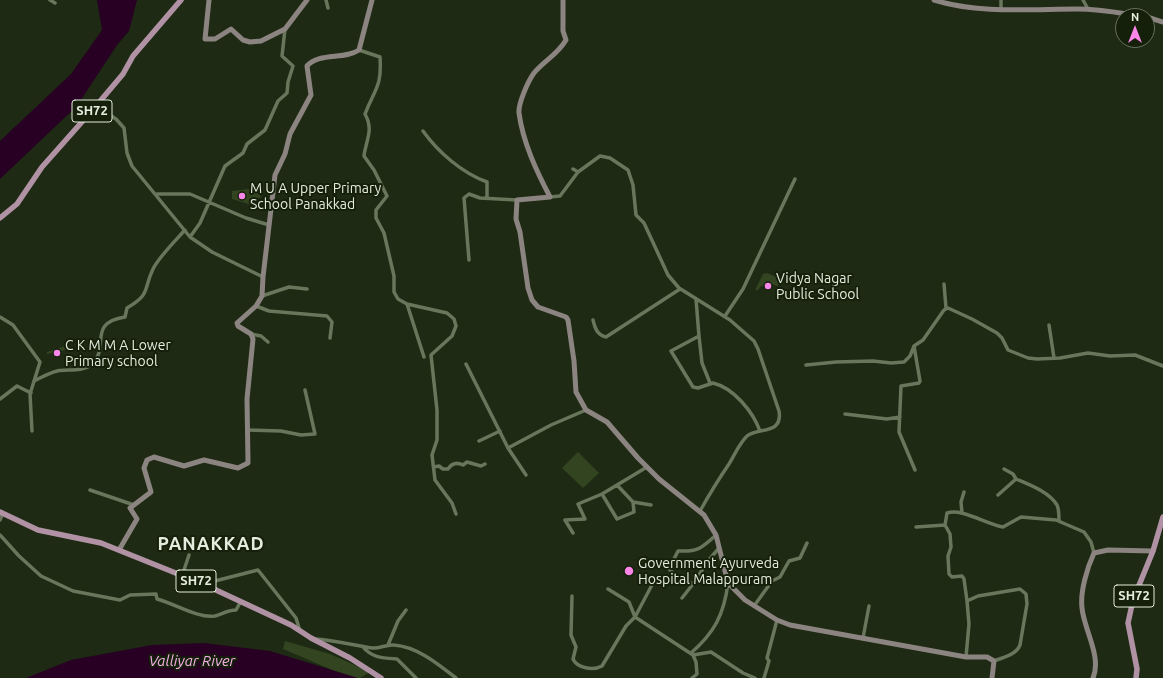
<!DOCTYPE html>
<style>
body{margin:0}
#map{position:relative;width:1163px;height:678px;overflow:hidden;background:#1e2a13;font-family:Ubuntu,sans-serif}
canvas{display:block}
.north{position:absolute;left:1115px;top:8px;width:40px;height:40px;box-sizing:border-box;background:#15200a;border:1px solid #68725f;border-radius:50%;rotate:0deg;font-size:11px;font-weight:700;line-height:16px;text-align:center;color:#e4ecde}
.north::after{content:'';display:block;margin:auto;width:14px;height:18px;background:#fa87e8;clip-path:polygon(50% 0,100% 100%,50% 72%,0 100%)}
</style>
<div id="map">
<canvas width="1163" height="678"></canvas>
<div class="north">N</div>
</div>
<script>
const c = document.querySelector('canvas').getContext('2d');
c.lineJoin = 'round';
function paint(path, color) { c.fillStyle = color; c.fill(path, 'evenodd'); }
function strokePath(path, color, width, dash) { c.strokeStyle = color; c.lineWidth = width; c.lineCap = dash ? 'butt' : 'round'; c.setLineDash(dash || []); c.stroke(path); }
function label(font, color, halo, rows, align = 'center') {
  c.font = font + ' Ubuntu,sans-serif'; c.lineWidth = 4; c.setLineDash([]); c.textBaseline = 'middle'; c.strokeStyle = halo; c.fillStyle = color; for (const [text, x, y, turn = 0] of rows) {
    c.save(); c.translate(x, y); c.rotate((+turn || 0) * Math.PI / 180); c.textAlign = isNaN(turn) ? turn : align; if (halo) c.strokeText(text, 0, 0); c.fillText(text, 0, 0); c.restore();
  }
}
const green = new Path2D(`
 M250,184h3l8,13 -4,2 -2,7 -23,-7v-8l17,-2z
 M767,273l14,6 -3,7 -7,-2 -5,3 -5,-1 -3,4h-3l8,-16z
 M65,346l1,4 -19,4v-2z
 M578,452l21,21 -16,15 -21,-20z
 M285,641l45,13 40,18 -10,6h-9l-68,-29z`);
const water = new Path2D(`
 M97,0h40l-8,31 -12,14 -40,61 -77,73v-38l71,-67 31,-44z
 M204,643l66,8 88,27h-332l45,-18 81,-15z`);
const street = new Path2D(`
 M50,0l5,3
 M326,0l2,8
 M1001,0v8
 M1083,0l5,9
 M359,50l21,7c2,30 -5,31 -15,57 9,16 1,26 -1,42l10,14 13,26 -11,14v8l8,15 10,43v16l4,7 9,5 40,9 7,6 2,7 -4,10 -21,19 6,55v30l-5,15 3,25 17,23 4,11
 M96,106l20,13 8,9 3,25 5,13 58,71 22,15 51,25
 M423,131c15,21 39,42 64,51v16
 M573,169l5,3 22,-16 10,2 18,12 5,15 3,30 8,8 24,52 11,13 51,32 24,21 4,8 21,62c4,24 -21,16 -32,25 -8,8 -12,18 -18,28 -11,16 -20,31 -29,47
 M157,194h33l56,24 23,7
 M550,197l10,-1 18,-24
 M190,237l10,-14 25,-57 18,-13 4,-9 18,-14 13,-29 9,-8 1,-11 5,-16 -11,-10 3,-27
 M469,260l-5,-62 5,-4 11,4 37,2
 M944,284l2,24
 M262,296l27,-9 18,2
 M696,299l3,37 -28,15 22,36 5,1 15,-5c21,5 40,29 47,48
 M407,304l17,53
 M256,306l13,5 58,5 5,6 -2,16
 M725,316l18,-27 52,-110
 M0,317l13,8 27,37 -10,32 2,37
 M593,320c2,8 4,15 13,17l74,-48
 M1049,325l5,33
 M251,334l10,2 7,6
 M699,336l3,27 8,20
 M914,346l6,35 -1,2 -18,3 -2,46 16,38
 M466,364l42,84 43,-23 35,-15
 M806,365l30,-3 37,-1 18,2 13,-1 6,-6 4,-10 9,-6 21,-30 4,-2 24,11 25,14 5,5 6,12 20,8 9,1 23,-1 28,-5 22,3 25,-1 28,11
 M34,381c8,-4 15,-8 23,-10 11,-2 25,1 34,-6 20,-17 -5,-42 34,-48l2,-9c24,-14 16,-18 26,-39 6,-12 23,-29 32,-39
 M0,399l17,-13 14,7
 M845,414l42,5 13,-2
 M247,430l34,1 20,4 14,-1 -10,-44
 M479,441l21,-10
 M508,448l18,27
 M434,467l5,-1 4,3h5c4,-6 9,-7 15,-4l4,-3 14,4 4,-2
 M1004,469l9,5 3,5
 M90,490l44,15
 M602,494l15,25 17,-7 -1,-10 -16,-17
 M998,495l18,-16c14,6 33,13 41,26 2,4 2,11 2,16
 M633,502l18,3
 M962,513l-1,-11 3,-10
 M0,520l3,-7
 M945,525l5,9 1,13 -3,9 1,18 3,3 10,-1 2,3 3,22
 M916,527l29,-2 2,-12c15,-5 39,11 56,14l18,-10 35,3 28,12 7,10 3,11
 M573,533l-8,-13 20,-1 -7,-15 24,-10 45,-27
 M0,535l19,21 22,20 32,15 47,9 10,-5 26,-1 1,5c16,4 42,20 58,17 7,-2 13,-6 21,-6l5,-9
 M716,535c-14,13 -18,17 -38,16l-9,18 7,7 17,8 15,-23 11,-13
 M182,576l7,-21
 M203,584l55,-14 38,48 4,13
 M608,589l21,13 6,15
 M572,596l-1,39 5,12 -3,12c4,9 20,12 29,7l24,-40 9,-9 58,38 3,7 1,12 -5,4
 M682,598l11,-14
 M754,606l18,-25 8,-4 9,-16 11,-3 7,-15
 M635,617l18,-34
 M863,638l6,-32
 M314,639c20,1 39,6 58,9 8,1 14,-4 22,-3 24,2 44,19 62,33
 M388,645l10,-24 8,-11
 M362,646c10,12 20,12 35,13l19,19
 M691,653c23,-20 33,-38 37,-70
 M693,655l18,-3 32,21 12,5
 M966,657l3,-33 -2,-23 11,-5 42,-7 6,5 1,10 -7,41c-4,10 -16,12 -26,16
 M764,678l5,-17 -2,-3 10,-38`);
const secondary = new Path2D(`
 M209,0l-4,39h10l16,-10 12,11 7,2 11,-1 24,-12 22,-29
 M563,0v31l3,9c-8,14 -22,21 -32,33 -6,8 -16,31 -15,40 4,30 18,59 31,84l-33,3 -1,19 4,13 8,56 4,12 6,7 28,10 2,3 6,41 2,31 10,18 21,12 31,36 21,21 45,36 12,20 12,48 17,17 32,20 13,5 176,32h21l7,4 -2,17
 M934,0c45,14 97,9 144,9 21,0 42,4 63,7
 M1147,17l16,5
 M119,550l18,-31 -7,-11 21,-16 -7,-24 3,-8 7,-3 30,9 20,-6 34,8 10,-5 -1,-64 6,-60 -2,-5 -13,-8 -1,-3 19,-17 6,-10 1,-19 12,-102 10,-21 5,-20 21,-39 -4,-29c12,-14 37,-6 52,-16l13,-50
 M1093,678c9,-22 -9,-48 -11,-70 -2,-16 5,-40 12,-55l14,-3 45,1`);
const primary = new Path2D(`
 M0,218l17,-14 25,-37 54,-61 27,-32 10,-18 48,-56
 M0,512l38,18 63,13 102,41 88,41 20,13 39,20 31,20
 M1136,678l1,-9 -9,-46 5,-23 20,-49 10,-34`);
const markers = [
 [242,196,4,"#fa87e8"],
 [768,286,4,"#fa87e8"],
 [57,353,4,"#fa87e8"],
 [629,571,5,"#fa87e8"]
];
const shields = [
 [92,111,40],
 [196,581,40],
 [1134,596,40]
];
const shieldNames = [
 ["SH72",92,111],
 ["SH72",196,581],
 ["SH72",1134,596]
];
const poiNames = [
 ["M U A Upper Primary",250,188],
 ["School Panakkad",250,204],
 ["Vidya Nagar",776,278],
 ["Public School",776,294],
 ["C K M M A Lower",65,345],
 ["Primary school",65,361],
 ["Government Ayurveda",638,563],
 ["Hospital Malappuram",638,579]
];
const waterNames = [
 ["Valliyar River",192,661]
];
const districtNames = [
 ["PANAKKAD",211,544]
];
paint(green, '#324420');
paint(water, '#270023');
strokePath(street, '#68765c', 3.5);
strokePath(secondary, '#8c8480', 5);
strokePath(primary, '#b092a4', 5.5);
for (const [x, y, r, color] of markers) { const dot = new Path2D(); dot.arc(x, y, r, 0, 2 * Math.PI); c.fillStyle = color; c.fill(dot); strokePath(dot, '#15200a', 1.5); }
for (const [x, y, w] of shields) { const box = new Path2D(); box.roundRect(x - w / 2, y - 11, w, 22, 3); c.fillStyle = '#15200a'; c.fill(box); strokePath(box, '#e4ecde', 1); }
label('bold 13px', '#e4ecde', null, shieldNames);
label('14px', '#e4ecde', '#15200a', poiNames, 'left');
label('italic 15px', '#f6b1e9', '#15200a', waterNames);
c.letterSpacing = '1px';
label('bold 18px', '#e4ecde', '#15200a', districtNames);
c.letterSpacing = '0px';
</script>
